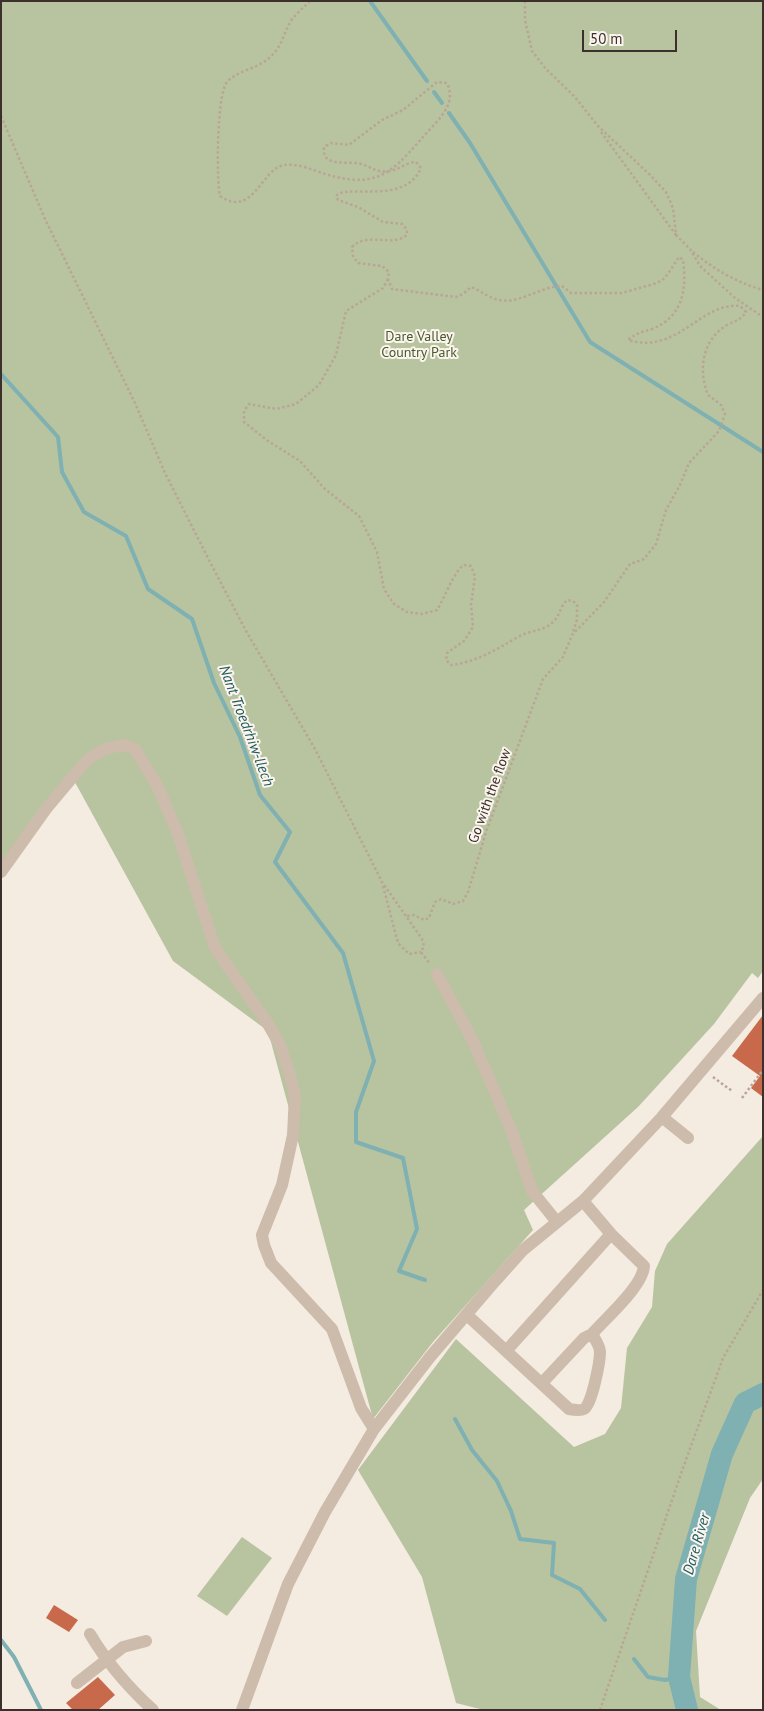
<!DOCTYPE html>
<style>
body{margin:0}
#map{position:relative;width:764px;height:1711px;overflow:hidden;background:#f4ebe1;font-family:"PT Sans",sans-serif}
canvas{display:block}
.frame{position:absolute;inset:0;border:2px solid #3b302b;pointer-events:none}
.scale{position:absolute;left:582px;top:30px;width:95px;height:22px;box-sizing:border-box;border:2px solid #3b302b;border-top:0;padding-left:6px;font-size:15px;line-height:18px;white-space:nowrap;color:#3b302b;-webkit-text-stroke:4px #fbf5ee;paint-order:stroke}
</style>
<div id="map">
<canvas width="764" height="1711"></canvas>
<div class="frame"></div>
<div class="scale">50 m</div>
</div>
<script>
const c = document.querySelector('canvas').getContext('2d');
c.lineJoin = 'round';
function paint(path, color) { c.fillStyle = color; c.fill(path, 'evenodd'); }
function strokePath(path, color, width, dash) { c.strokeStyle = color; c.lineWidth = width; c.lineCap = dash ? 'butt' : 'round'; c.setLineDash(dash || []); c.stroke(path); }
function label(font, color, halo, rows, align = 'center') {
  c.font = font + ' "PT Sans",sans-serif'; c.lineWidth = 4; c.setLineDash([]); c.textBaseline = 'middle'; c.strokeStyle = halo; c.fillStyle = color; for (const [text, x, y, turn = 0] of rows) {
    c.save(); c.translate(x, y); c.rotate((+turn || 0) * Math.PI / 180); c.textAlign = isNaN(turn) ? turn : align; if (halo) c.strokeText(text, 0, 0); c.fillText(text, 0, 0); c.restore();
  }
}
const green = new Path2D(`
 M1,1h762v970l-5,7 -6,-5 -38,51 -76,83 -114,103 9,20 -100,112 -60,77 -105,-388 -95,-70 -102,-186 -70,94z
 M763,1136v343l-13,19 -54,133 4,66 21,13h-237l-28,-7 -34,-126 -64,-107 98,-131 118,108 31,-13 16,-26 6,-60 25,-41 3,-36 12,-27z
 M242,1537l30,21 -45,58 -30,-20z`);
const stream = new Path2D(`
 M370,1l57,80
 M434,92l8,11
 M449,113l21,30 120,199 173,110
 M1,374l57,63 4,35 22,40 42,24 22,53 44,30 22,64 26,54 20,58 30,37 -15,30 68,91 31,108 -18,51v30l47,16 14,71 -18,42 26,9
 M455,1419l17,31 25,31 14,30 9,28 34,4 -2,32 28,14 25,31
 M1,1640l13,17 27,53
 M634,1659l14,18 17,3 14,-3`);
const river = new Path2D(`
 M687,1710l-8,-33 7,-98 36,-125 23,-51 18,-9`);
const building = new Path2D(`
 M763,1015v82l-12,-9 9,-12 -28,-20z
 M54,1605l24,15 -9,12 -23,-14z
 M98,1677l17,18 -17,15h-25l-7,-7z`);
const path = new Path2D(`
 M310,1c-6,6 -12,11 -17,17 -9,12 -10,28 -23,39 -12,12 -32,13 -43,25 -10,11 -11,97 -7,114 33,23 41,-27 64,-31 13,-2 29,5 41,9 59,18 71,-8 108,-48 12,-13 22,-26 14,-43l-10,-1 -34,28 -21,10 -33,25 -18,-2 -7,4c-3,22 26,13 37,17 12,3 13,9 29,7 10,-2 17,-9 26,-9l5,6c-16,38 -75,15 -85,28l2,4 20,7 25,15 19,2 5,6v5c-17,13 -39,-4 -55,12l1,9 5,7 24,3 7,6 -1,7 4,10 64,8 7,-3 8,-7c8,3 14,8 22,11 23,10 46,-12 69,-12l9,7h51l35,-10 8,-5 14,-21 4,3c4,29 0,57 -31,69 -10,3 -16,4 -24,11 50,15 72,-38 112,-34l6,6c-6,9 -10,8 -19,13 -25,15 -29,45 -19,70l13,10 4,9 -6,17 -30,32 -9,22 -14,25 -10,34 -12,15 -14,5 -26,38 -32,33 -9,22 -20,22 -57,153 -18,60 -5,9 -10,3 -12,-5 -6,3 -6,16 -5,2 -10,-5 -6,1 -1,3
 M525,1v19l7,31 14,18 28,27 24,30 51,48 17,18 7,16 3,27 14,14 10,17 35,32 28,19
 M1,116l44,103 90,184 30,70 45,89 36,69 69,118 67,133 40,57 2,7 -3,6 9,12
 M601,132l75,103
 M693,252c22,18 43,30 70,38
 M388,279l-5,9 -37,23 -10,44 -17,30 -23,19 -20,5 -27,-5 -5,7v11l24,19 32,20 25,28 34,27 18,36 7,37 10,15 13,8 15,2 15,-4c8,-13 17,-39 27,-45l7,1 4,10 -4,29 2,22 -9,14 -17,12 -1,7 5,5c26,-3 44,-15 67,-28 11,-7 25,-5 35,-15 7,-6 7,-16 14,-22l6,1 4,4v15l-4,12
 M383,886l15,57 11,11 12,-2
 M713,1077l19,14
 M742,1098l21,-28
 M600,1710l83,-242 40,-110 40,-68`);
const minor = new Path2D(`
 M1,872l45,-63 41,-49 18,-11 18,-4 12,4 22,36 21,49 37,114 53,76 12,21 9,27 6,23 -2,40 -11,50 -20,50 2,10 7,18 61,66 29,79 13,21
 M437,974l36,67 39,91 20,59 25,31
 M662,1117l26,21
 M467,1315l102,94c5,1 11,2 15,0 8,-4 16,-48 16,-57 0,-6 -5,-13 -8,-18
 M507,1350l104,-116
 M542,1383l42,-45 8,-4c14,-16 51,-48 52,-68l-33,-32 -28,-33
 M90,1634c16,27 39,54 63,76
 M77,1683l46,-36 23,-6
 M242,1710l46,-126 37,-72 49,-83 56,-72 59,-69 34,-38 60,-49 79,-84 101,-119`);
const parkNames = [
 ["Dare Valley",419,337],
 ["Country Park",419,353]
];
const streetNames = [
 ["Go with the flow",490,796,-70]
];
const waterNames = [
 ["Nant Troedrhiw-llech",246,726,69],
 ["Dare River",697,1544,-74]
];
paint(green, '#b8c4a0');
strokePath(stream, '#7fb0b2', 4);
strokePath(river, '#7fb0b2', 22);
paint(building, '#c8694b');
strokePath(path, '#b9a596', 2.5, [2.5, 2.5]);
strokePath(minor, '#cdbbac', 12);
label('14px', '#4a5a2e', '#fbf5ee', parkNames);
label('14px', '#3b302b', '#fbf5ee', streetNames);
label('italic 15px', '#1f5a5e', '#fbf5ee', waterNames);
</script>
